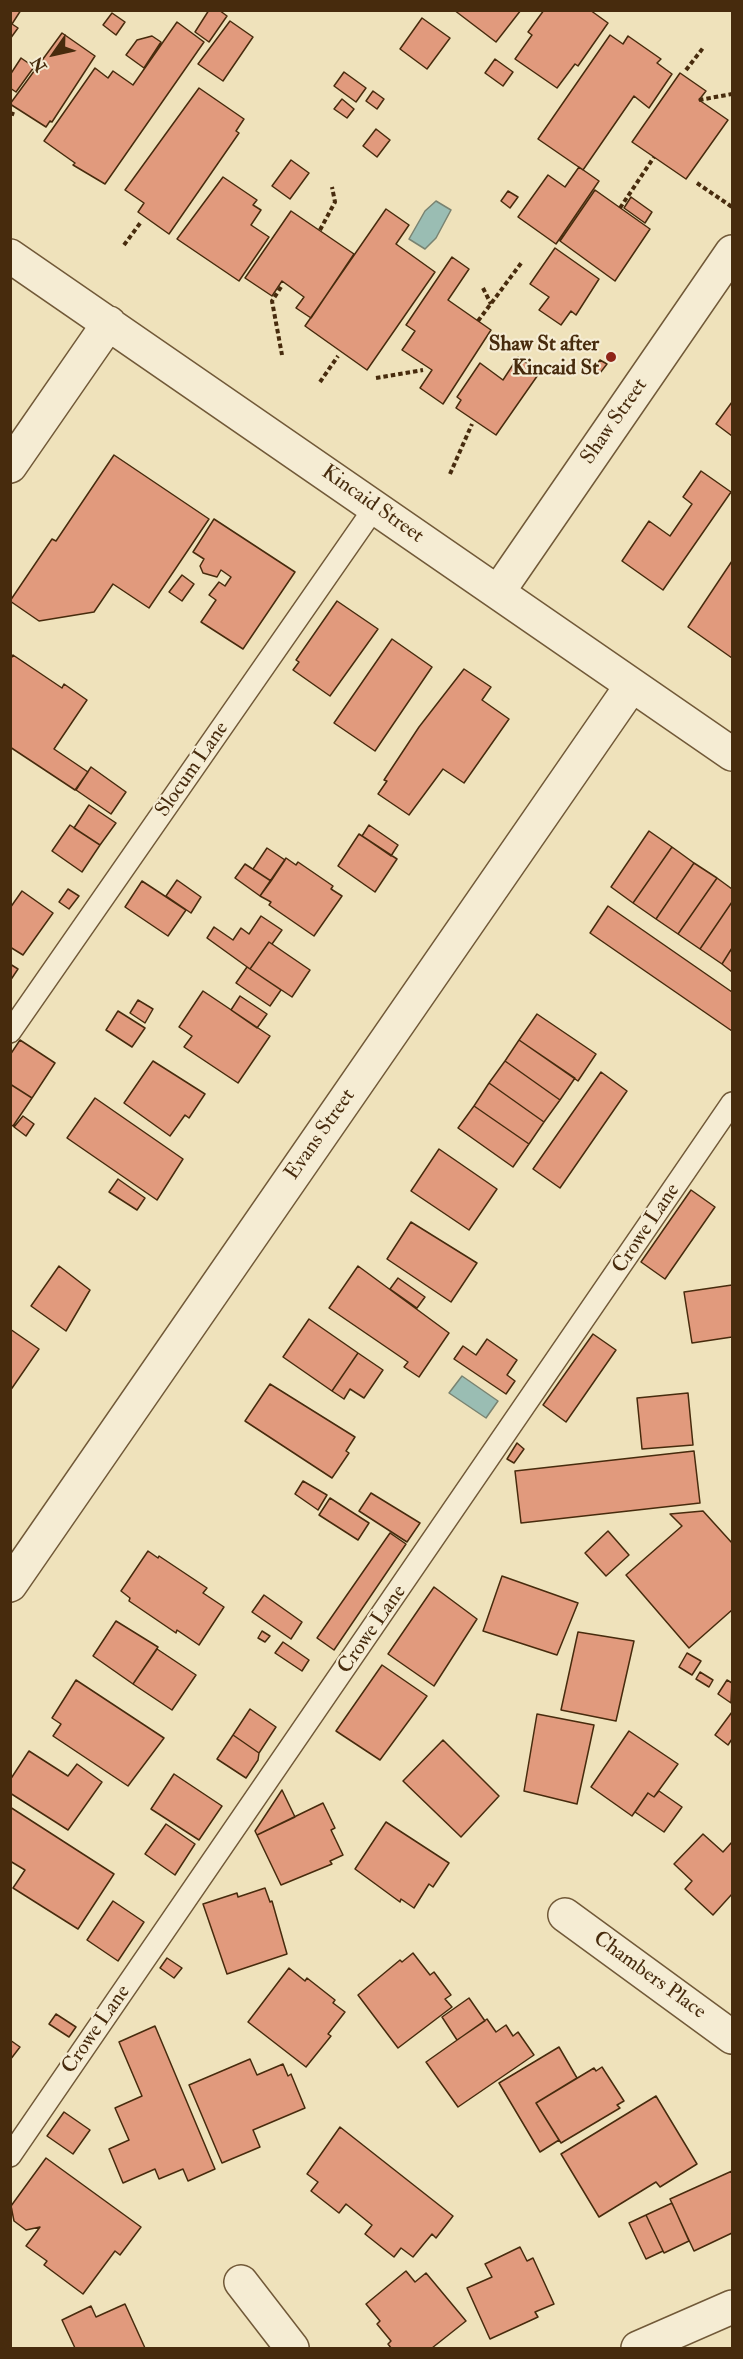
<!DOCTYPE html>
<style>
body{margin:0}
#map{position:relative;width:743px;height:2359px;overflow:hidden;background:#efe2bb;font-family:"IM FELL Double Pica",serif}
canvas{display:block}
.frame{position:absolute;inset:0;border:12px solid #472b0d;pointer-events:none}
.north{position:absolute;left:24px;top:24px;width:60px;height:60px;-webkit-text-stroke:4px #f5ecd3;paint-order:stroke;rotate:236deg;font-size:16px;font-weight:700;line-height:24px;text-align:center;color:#472b0d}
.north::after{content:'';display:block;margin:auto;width:21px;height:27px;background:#472b0d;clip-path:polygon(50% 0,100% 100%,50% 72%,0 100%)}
</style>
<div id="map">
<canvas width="743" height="2359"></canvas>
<div class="frame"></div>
<div class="north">N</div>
</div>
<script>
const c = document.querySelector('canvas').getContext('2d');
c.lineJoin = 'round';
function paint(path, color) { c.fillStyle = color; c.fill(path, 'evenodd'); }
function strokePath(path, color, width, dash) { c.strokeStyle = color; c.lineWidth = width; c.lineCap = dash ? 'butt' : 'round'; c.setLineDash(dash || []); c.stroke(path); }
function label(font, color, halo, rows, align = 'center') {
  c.font = font + ' "IM FELL Double Pica",serif'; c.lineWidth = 4.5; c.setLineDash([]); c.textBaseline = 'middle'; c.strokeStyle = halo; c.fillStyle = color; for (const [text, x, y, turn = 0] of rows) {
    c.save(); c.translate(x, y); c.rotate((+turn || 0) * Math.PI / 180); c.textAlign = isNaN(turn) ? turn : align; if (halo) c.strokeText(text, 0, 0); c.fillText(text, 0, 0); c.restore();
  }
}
const water = new Path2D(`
 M436,201l15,9 -15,28 -11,11 -16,-10 16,-28z
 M462,1376l36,25 -12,17 -37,-25z`);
const building = new Path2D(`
 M10,10h11l-9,14 6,4 -8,11z
 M209,10h10l8,6 -18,26 -14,-10z
 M454,10h67l-25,32z
 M544,10h46l18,13 -30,43 -3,-2 -18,24 -42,-29 17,-24 -4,-3z
 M112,13l13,9 -9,13 -13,-10z
 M422,18l28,20 -23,31 -27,-20z
 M230,21l23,16 -30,44 -25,-17z
 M177,22l27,20 -99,142 -32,-19 2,-2 -31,-22 51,-73 13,10 5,-7 20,14z
 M62,33l33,23 -43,66 -2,-1 -4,6 -36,-23z
 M610,35l13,9 5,-8 33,23 -4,4 15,11 -23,34 -15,-12 -51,74 -45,-31z
 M152,36l9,6 -17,26 -18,-13 11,-15z
 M21,58l13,9 -18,25 -6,-4v-13z
 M495,59l18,13 -10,14 -18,-13z
 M344,72l22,16 -10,14 -22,-16z
 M680,73l26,18 -7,9 29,20 -42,59 -54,-37z
 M199,88l45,31 -8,12 3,2 -70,101 -31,-22 6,-9 -19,-13z
 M373,91l11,8 -7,10 -11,-8z
 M342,99l12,10 -7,9 -13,-9z
 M376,129l14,11 -13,17 -14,-11z
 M291,160l18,13 -19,26 -18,-13z
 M579,167l20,14 -43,63 -38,-27 30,-42 17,12z
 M223,177l34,23 -4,5 8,5 -10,15 18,12 -30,44 -62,-42z
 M595,190l55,39 -35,52 -55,-40z
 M508,191l10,6 -8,11 -9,-7z
 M631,197l21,15 -7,11 -21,-15z
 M386,209l23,16 -13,19 39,28 -68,98 -62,-44z
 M291,211l63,43 -43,64 -15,-10 8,-11 -22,-16 -10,15 -27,-18z
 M555,248l44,31 -23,36 -5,-4 -10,14 -22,-15 10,-13 -19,-13z
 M452,257l17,12 -21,31 43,30 -48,74 -23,-16 12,-18 -30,-20 13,-19 -9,-6z
 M518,357l22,15 -44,63 -40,-27 5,-8 -4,-3 23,-34 23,17z
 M600,360l7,4 -7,9 -6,-5z
 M732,402v34l-16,-12z
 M114,455l95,64 -60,89 -36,-24 -19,28 -55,9 -29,-20 42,-62 4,2z
 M701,471l30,21 -68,98 -41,-29 27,-40 21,15 22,-32 -9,-7z
 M214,519l81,53 -52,77 -42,-27 15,-22 -7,-5 10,-13 6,4 6,-9 -10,-7 -4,7 -14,-4 -3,-7 4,-7 -11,-7z
 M732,561v97l-44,-31z
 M182,575l12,9 -12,17 -13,-9z
 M337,601l41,28 -48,67 -37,-26 6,-8 -3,-2z
 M392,639l40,28 -57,84 -41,-28z
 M13,655l49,33 2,-4 23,16 -33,49 34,23 -13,18 -65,-43v-87z
 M464,669l27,18 -9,13 27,19 -45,64 -21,-14 -34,46 -31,-21 9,-13 -3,-1 35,-53z
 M91,767l35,25 -15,22 -35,-24z
 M89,805l27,18 -16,22 -26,-17z
 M70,825l30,20 -18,27 -30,-21z
 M369,825l29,20 -7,11 -29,-20z
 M649,831l23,16 -39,56 -22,-16z
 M359,834l38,25 -22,33 -37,-26z
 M672,847l22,16 -38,56 -23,-16z
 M267,848l18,12 -14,21 -18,-12z
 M286,858l10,7 2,-3 35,24 -2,3 11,7 -28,40 -45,-31 2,-3 -11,-6z
 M694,863l23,15 -39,56 -22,-15z
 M245,864l26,17 -11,15 -25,-18z
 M717,878l15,11v13l-32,47 -22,-15z
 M177,880l24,17 -10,16 -25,-17z
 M142,881l44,29 -18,26 -43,-29z
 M68,889l11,7 -10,13 -10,-7z
 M22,891l31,22 -30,42 -13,-8v-39z
 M732,902v46l-10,16 -22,-15z
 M608,906l124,86v39l-142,-98z
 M261,916l21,14 -10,14 -3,-2 -19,27 -43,-31 7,-11 19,13 8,-12 8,6z
 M269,942l41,28 -18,27 -42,-28z
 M732,948v24l-10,-8z
 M10,964l8,5 -8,12z
 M247,967l34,23 -11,16 -34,-23z
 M203,991l67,45 -32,47 -54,-36 8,-11 -13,-9z
 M240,996l27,18 -10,14 -26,-18z
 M138,1000l15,9 -8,14 -15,-10z
 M118,1011l27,17 -13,19 -26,-17z
 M537,1014l59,40 -18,27 -59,-41z
 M20,1040l35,23 -23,35 -22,-14v-29z
 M519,1040l56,38 -15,22 -55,-39z
 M153,1061l52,33 -16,24 -4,-3 -15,21 -46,-33z
 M505,1061l55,39 -16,22 -55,-39z
 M601,1072l26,19 -67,97 -27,-19z
 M489,1083l55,39 -15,22 -55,-38z
 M10,1084l22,14 -19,28 -3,-2z
 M95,1098l88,61 -26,41 -90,-62z
 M474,1106l55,38 -16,23 -55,-39z
 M23,1116l11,8 -8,12 -12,-9z
 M439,1149l58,40 -28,41 -58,-39z
 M118,1179l27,19 -8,12 -28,-18z
 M691,1190l24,17 -50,72 -24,-17z
 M411,1222l66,41 -26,39 -64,-43z
 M59,1266l31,24 -24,41 -35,-25z
 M358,1266l91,67 -30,44 -15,-10 4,-5 -79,-54z
 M398,1278l27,19 -8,11 -27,-19z
 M732,1285v52l-40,6 -8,-51z
 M309,1319l49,34 -26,38 -49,-34z
 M10,1329l29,20 -29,42z
 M593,1334l23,16 -50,72 -23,-17z
 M487,1339l30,21 -10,15 8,6 -9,13 -52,-35 9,-13 13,9z
 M358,1353l25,17 -19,28 -14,-9 -6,10 -12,-8z
 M270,1384l85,53 -9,14 3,2 -17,25 -87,-57z
 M688,1393l5,52 -51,4 -5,-51z
 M517,1443l7,6 -10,14 -7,-4z
 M694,1451l6,52 -179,20 -6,-52z
 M303,1481l24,14 -9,15 -23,-16z
 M371,1493l49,30 -13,19 -48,-31z
 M330,1498l39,25 -11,17 -39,-25z
 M703,1511l29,32v67l-43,38 -63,-73 56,-49 -12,-12z
 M608,1531l21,24 -23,21 -21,-23z
 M390,1533l16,11 -72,106 -17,-12z
 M148,1551l10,7 1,-2 48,32 -4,5 21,14 -25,38 -22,-15 -1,3 -47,-32 1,-3 -9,-7z
 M502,1576l76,27 -21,52 -74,-24z
 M434,1587l43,32 -43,67 -46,-32z
 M264,1595l38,27 -11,17 -39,-27z
 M116,1621l42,26 -25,37 -40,-28z
 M262,1631l8,5 -5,6 -7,-4z
 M578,1632l56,9 -18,80 -55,-11z
 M283,1642l26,18 -7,11 -27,-18z
 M157,1649l39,26 -24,35 -39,-26z
 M687,1653l14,8 -9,14 -13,-8z
 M382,1665l45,31 -47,64 -44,-29z
 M700,1672l13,8 -4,7 -13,-8z
 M76,1680l88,58 -36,48 -75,-50 8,-12 -9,-6z
 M727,1680l5,3 -1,20 -13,-9z
 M250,1709l26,18 -17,26 -26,-18z
 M732,1712v27l-4,6 -13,-10z
 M537,1714l57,11 -17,79 -53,-13z
 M629,1731l49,33 -24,33 -6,-4 -16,23 -41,-29z
 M233,1735l26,18 -1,7 -12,18 -29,-19z
 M443,1740l56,56 -38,41 -58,-56z
 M29,1751l39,25 9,-12 25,18 -34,48 -58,-37v-13z
 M174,1774l48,32 -23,34 -48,-31z
 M282,1790l13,27 -38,18 -2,-4z
 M659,1791l23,16 -18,25 -29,-20 13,-19 6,4z
 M323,1803l12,25 -4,2 12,25 -13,6 2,3 -51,21 -24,-50z
 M10,1807l104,67 -36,55 -65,-41 12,-18 -15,-9z
 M386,1822l63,41 -16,24 -4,-3 -15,24 -13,-9 -1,3 -45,-33z
 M166,1824l29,20 -20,31 -30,-21z
 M703,1834l20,18 9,-10v52l-19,21 -28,-26 7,-8 -18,-17z
 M265,1888l5,14 2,-1 15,53 -60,20 -24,-70 34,-11 1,4z
 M113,1901l31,21 -26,39 -31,-21z
 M413,1953l17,22 4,-3 17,23 -6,4 7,8 -54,41 -40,-53 42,-35 2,2z
 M167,1958l15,10 -8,10 -14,-10z
 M289,1968l16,13 2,-3 28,22 -2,3 12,9 -17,22 3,2 -25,31 -58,-45z
 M469,1998l16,23 -28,19 -15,-23z
 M56,2014l20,13 -7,10 -20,-13z
 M487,2019l9,13 10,-7 7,11 5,-4 16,23 -76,52 -32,-45z
 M155,2026l60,143 -27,12 -5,-12 -24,10 -4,-10 -32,14 -14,-34 20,-9 -14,-32 27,-12 -23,-54z
 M10,2040l10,7 -10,13z
 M559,2047l18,31 -41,25 23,37 -19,12 -41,-69z
 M250,2059l7,16 26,-11 5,12 3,-2 14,34 -52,22 7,17 -38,16 -33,-78z
 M602,2067l22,34 -7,4 3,3 -59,35 -25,-40 58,-35 2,3z
 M656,2096l41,68 -37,23 -4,-5 -57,35 -38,-63z
 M64,2112l26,18 -17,24 -26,-18z
 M340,2127l113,89 -17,22 -4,-4 -19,23 -12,-9 -7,9 -29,-23 7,-9 -26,-21 -7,9 -28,-22 7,-9 -11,-8z
 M46,2158l95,69 -21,28 -5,-4 -32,43 -39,-29 3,-4 -21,-15 14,-19 -14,3 -12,-9 -3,-15z
 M732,2171v62l-38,18 -24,-52z
 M672,2203l17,38 -25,12 -18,-38z
 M646,2215l17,36 -17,8 -17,-36z
 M520,2247l7,14 6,-3 21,46 -19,8 3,5 -48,22 -23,-51 25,-11 -7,-13z
 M406,2271l9,11 11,-9 40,48 -34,27h-41l-3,-4 3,-3 -14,-17 3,-3 -14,-17z
 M125,2304l20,44h-70l-13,-28 29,-14 5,11z`);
const path = new Path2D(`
 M686,70l17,-22
 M699,100l33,-6
 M10,113l6,2
 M697,183l35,24
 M620,208l34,-51
 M320,230l15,-28 -3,-15
 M124,245l17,-23
 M281,287l-9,14 10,54
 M483,288l8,16
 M478,321l44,-59
 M376,378l47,-8
 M320,382l18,-26
 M450,474l22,-50`);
const service = new Path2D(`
 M10,1032l365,-525
 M10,2156l722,-1053`);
const minor = new Path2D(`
 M10,256l722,498
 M10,466l99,-143
 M498,592l234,-340
 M10,1585l622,-900
 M565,1915l167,122
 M241,2282l51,66
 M638,2348l94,-41`);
const markers = [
 [611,357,6,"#8f2418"]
];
const poiNames = [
 ["Shaw St after",599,345],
 ["Kincaid St",599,369]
];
const streetNames = [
 ["Shaw Street",615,422,-55],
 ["Kincaid Street",372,505,35],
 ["Slocum Lane",193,770,-55],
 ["Evans Street",321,1135,-55],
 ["Crowe Lane",647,1229,-56],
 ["Crowe Lane",373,1630,-55],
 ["Chambers Place",649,1976,36],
 ["Crowe Lane",97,2030,-55]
];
paint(water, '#9abdb3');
strokePath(water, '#798371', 1.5);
paint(building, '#e19a7d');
strokePath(building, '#472b0d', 1.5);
strokePath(service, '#715938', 24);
strokePath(minor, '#715938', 36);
strokePath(path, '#472b0d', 4, [4.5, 3]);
strokePath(service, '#f5ecd3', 21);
strokePath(minor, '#f5ecd3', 33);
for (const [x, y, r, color] of markers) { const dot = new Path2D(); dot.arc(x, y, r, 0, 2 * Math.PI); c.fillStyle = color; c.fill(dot); strokePath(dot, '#f5ecd3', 2); }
label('bold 21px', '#472b0d', '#f5ecd3', poiNames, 'right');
label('21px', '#472b0d', '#f5ecd3', streetNames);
</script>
